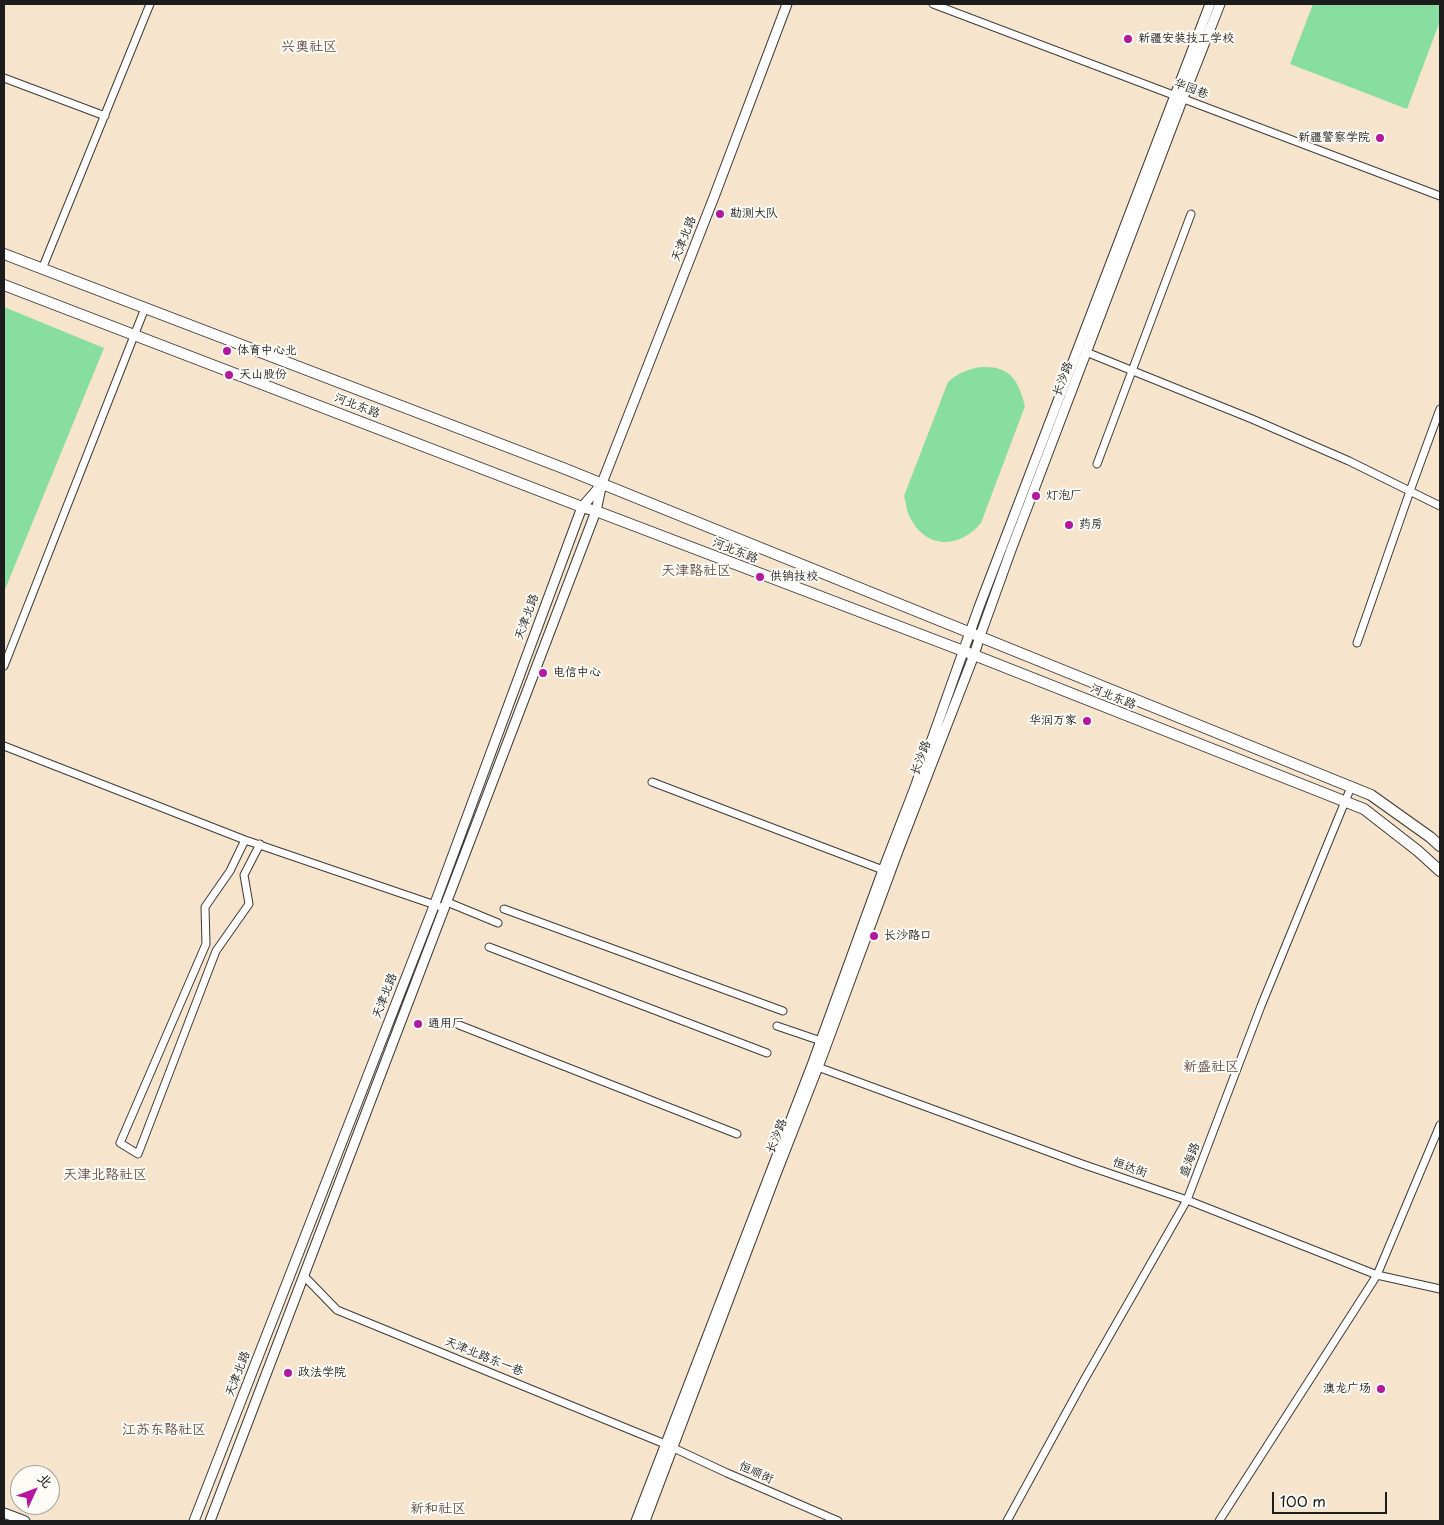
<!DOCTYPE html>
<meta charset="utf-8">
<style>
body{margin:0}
#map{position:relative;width:1444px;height:1525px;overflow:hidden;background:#f6e4cd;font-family:"Playpen Sans","LXGW WenKai TC",sans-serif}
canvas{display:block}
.frame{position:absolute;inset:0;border:5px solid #1c1c1c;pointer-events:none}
.north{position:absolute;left:10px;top:1465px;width:50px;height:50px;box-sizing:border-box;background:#fdfcf7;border:1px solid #a3a29f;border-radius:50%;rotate:47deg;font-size:14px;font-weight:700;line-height:20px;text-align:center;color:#1c1c1c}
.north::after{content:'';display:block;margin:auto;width:18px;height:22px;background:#b5179e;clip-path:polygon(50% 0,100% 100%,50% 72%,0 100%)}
.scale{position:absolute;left:1272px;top:1492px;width:115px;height:22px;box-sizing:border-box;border:2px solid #1c1c1c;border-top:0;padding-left:6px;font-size:15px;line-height:18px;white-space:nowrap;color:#1c1c1c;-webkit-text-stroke:4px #fdfcf7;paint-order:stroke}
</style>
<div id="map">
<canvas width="1444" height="1525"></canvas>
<div class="frame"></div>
<div class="north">北</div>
<div class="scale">100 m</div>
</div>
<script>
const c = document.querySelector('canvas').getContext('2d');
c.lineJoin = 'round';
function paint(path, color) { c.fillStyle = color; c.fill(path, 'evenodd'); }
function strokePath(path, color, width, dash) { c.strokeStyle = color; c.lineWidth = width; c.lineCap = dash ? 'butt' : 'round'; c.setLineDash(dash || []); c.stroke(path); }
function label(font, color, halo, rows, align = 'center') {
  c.font = font + ' "Playpen Sans","LXGW WenKai TC",sans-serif'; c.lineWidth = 4; c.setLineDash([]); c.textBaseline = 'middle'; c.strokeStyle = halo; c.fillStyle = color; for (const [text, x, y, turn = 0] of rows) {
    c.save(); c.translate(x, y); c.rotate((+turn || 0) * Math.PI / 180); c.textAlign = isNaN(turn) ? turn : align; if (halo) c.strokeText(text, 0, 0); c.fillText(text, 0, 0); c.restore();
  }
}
const green = new Path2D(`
 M1313,4h127v17l-33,88 -117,-45z
 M4,307l100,41 -100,244z
 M981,367c29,-1 37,12 44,39l-44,117c-23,27 -57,26 -72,-8 -3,-6 -3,-13 -5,-19l44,-114c10,-9 20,-13 33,-15z`);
const minor = new Path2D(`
 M933,4l507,192
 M4,78l101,38
 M42,269l108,-265
 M1086,352l166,67 97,42 91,45
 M1097,464l94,-250
 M1357,643l53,-152 30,-82
 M4,666l141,-358
 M4,746l241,94 199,68
 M652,782l231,88
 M245,840l-15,31 -25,36 1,37 -86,199 18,11 78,-203 33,-47 -5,-29 16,-31
 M447,902l51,21
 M504,909l279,102
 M489,947l278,106
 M459,1025l278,109
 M777,1026l44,15
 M815,1066l267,98 105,36 190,75 63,14
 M304,1276l33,34 328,134 62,29 111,48
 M1007,1521l76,-139 104,-182 74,-194 90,-219
 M1219,1521l158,-246 63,-150`);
const tertiary = new Path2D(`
 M4,1513l21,8
 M194,1521l240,-615 148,-399 19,-22
 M210,1521l386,-1010 6,-28 112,-286 73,-193
 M636,1521l176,-456 71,-195 31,-80 65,-183 231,-603
 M645,1521l131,-347 47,-120 75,-203 76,-196 6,-19 31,-86 172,-452 37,-94`);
const secondary = new Path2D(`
 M4,254l559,214 808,327 59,42 10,9
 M4,285l578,222 14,4 378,144 390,154 54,42 22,20`);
const markers = [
 [1128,39,5,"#b5179e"],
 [1380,138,5,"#b5179e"],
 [720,214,5,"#b5179e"],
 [227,351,5,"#b5179e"],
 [229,375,5,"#b5179e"],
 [1036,496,5,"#b5179e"],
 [1069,525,5,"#b5179e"],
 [760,577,5,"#b5179e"],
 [543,673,5,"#b5179e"],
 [1087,721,5,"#b5179e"],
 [874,936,5,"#b5179e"],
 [418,1024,5,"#b5179e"],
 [288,1373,5,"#b5179e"],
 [1381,1389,5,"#b5179e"]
];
const poiNames = [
 ["新疆安装技工学校",1138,39],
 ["新疆警察学院",1370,138,"right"],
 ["勘测大队",730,214],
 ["体育中心北",237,351],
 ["天山股份",239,375],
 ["灯泡厂",1046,496],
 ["药房",1079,525],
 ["供销技校",770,577],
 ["电信中心",553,673],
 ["华润万家",1077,721,"right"],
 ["长沙路口",884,936],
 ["通用厂",428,1024],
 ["政法学院",298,1373],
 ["澳龙广场",1371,1389,"right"]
];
const streetNames = [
 ["华园巷",1191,89,21],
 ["天津北路",684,239,-69],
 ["长沙路",1063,379,-69],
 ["河北东路",357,406,21],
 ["河北东路",735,551,21],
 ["天津北路",527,617,-70],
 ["河北东路",1113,697,22],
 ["长沙路",921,758,-69],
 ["天津北路",385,996,-69],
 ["长沙路",777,1136,-68],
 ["盛海路",1190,1160,-69],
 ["恒达街",1130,1168,19],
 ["天津北路东一巷",484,1357,22],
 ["天津北路",238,1374,-69],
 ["恒顺街",756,1473,24]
];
const neighbourhoodNames = [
 ["兴奥社区",309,47],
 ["天津路社区",696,571],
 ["新盛社区",1211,1067],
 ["天津北路社区",105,1175],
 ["江苏东路社区",164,1430],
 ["新和社区",438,1509]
];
paint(green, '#88dda0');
strokePath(minor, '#3d3a37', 9);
strokePath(tertiary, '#3d3a37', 11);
strokePath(secondary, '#3d3a37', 12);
strokePath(minor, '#fff', 7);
strokePath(tertiary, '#fff', 9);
strokePath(secondary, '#fff', 10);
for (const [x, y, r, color] of markers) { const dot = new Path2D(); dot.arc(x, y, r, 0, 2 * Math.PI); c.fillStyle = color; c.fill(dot); strokePath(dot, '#fdfcf7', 2); }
label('12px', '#1c1c1c', '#fdfcf7', poiNames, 'left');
label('12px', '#1c1c1c', '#fdfcf7', streetNames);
label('14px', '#654e49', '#fdfcf7', neighbourhoodNames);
</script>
